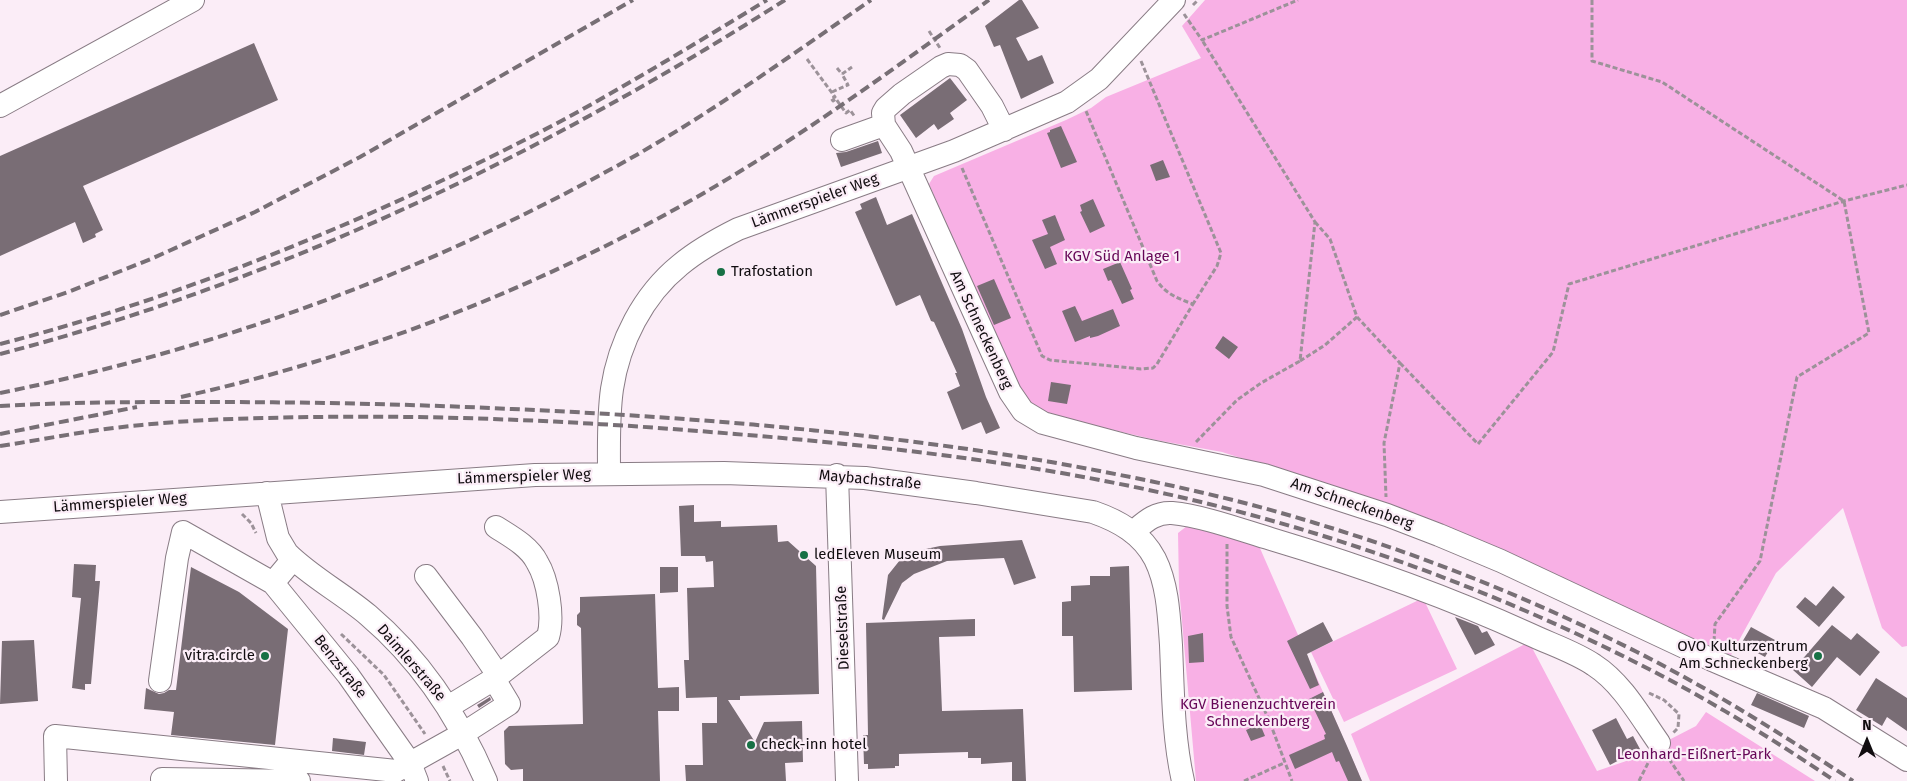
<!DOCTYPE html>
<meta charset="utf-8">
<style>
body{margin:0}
#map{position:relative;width:1907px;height:781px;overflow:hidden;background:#fbedf7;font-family:"Fira Sans",sans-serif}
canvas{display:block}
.north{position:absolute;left:1842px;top:716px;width:50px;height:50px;-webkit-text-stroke:4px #fbedf7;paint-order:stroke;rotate:0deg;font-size:14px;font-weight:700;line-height:20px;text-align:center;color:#110d10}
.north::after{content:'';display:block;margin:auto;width:18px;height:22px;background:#110d10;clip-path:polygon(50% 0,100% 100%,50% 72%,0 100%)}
</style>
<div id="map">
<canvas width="1907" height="781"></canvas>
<div class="north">N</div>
</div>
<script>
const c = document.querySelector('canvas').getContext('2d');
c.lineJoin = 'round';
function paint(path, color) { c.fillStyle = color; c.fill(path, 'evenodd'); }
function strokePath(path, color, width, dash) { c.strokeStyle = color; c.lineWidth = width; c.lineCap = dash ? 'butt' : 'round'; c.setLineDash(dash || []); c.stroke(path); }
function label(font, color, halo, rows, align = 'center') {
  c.font = font + ' "Fira Sans",sans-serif'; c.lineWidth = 4.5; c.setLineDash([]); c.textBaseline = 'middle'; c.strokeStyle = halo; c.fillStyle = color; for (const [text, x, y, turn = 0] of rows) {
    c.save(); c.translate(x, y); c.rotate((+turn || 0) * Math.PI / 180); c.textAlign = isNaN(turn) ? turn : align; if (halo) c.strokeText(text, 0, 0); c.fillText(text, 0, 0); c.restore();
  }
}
const green = new Path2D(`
 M1205,0h702v646l-5,1 -20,-19 -39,-120 -67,65 -45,82 -304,-132 -133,-48 -72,-23 -66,-12 -111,-26 -16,-9 -8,-12 -92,-209 5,-8 132,-56 25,-12 15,-11 95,-39 -19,-32z
 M1187,526l72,20 103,235h-166l-17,-194 -1,-54z
 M1423,598l34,71 -113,53 -33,-70z
 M1529,642l68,129 35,-12 64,-33 10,-14 109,69h-445l-19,-47z`);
const building = new Path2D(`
 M1019,0h3l17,28 -23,10 12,23 14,-6 12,28 -33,16 -21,-54 -6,2 -9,-21z
 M254,43l24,57 -195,86 20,44 -8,4 1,3 -13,6 -8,-21 -75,34v-100z
 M950,78l17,22 -17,13 4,6 -16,11 -4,-6 -18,14 -16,-23z
 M1061,126l16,36 -16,6 -14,-35 3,-1v-2z
 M878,141l4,12 -41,14 -5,-14 10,-1z
 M1163,160l7,17 -14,4 -6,-16z
 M876,197l11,28 25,-11 50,115 24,68 14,31 -14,6 -5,-12 -19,8 -15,-38 13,-6 -5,-13h2l-23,-51 -3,-1 -11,-26 -24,11 -41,-94 7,-3 -2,-5z
 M1093,199l12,27 -15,7 -10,-21 2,-1 -2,-6z
 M1055,215l10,25 -15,7 7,17 -12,5 -13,-29 16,-6 -6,-14z
 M1120,262l12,27 -2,1 4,9 -12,5 -11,-24 -3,1 -5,-12z
 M994,279l17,39 -17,7 -17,-39z
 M1075,306l7,15 31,-12 7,17 -22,10 -8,2v-2l-15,6 -13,-31z
 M1223,336l15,11 -9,12 -14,-11z
 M1051,382l20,3 -4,19 -19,-3z
 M694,505v17l27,-1v6l56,-2 1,17 10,-1 28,25 3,128 -79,2v4h-12l27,42 9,-20 38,-1 1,41 -18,1 1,18h-100l-1,-16h18l-1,-42h15v-26l-31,1 -2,-38h5l-2,-72 27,-1 -1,-26 -7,1 -1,-6h-24l-2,-50z
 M1022,540l14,38 -22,7 -10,-27 -57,3 -33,13 -12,9 -18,37 -2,-1 6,-44 12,-15 21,-10 19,-4z
 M74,564l22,1 -1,16h5l-9,103h-6v6l-13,-2 9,-90 -9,-1z
 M1129,566l3,124 -58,2 -1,-56h-11v-34l9,-1v-15l19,-1v-9h20v-9z
 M191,567l48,25 49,37 -13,116 -104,-10 3,-23 -30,-3 2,-21 13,6 5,-1 5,-3h7z
 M660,567h18v25l-18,1z
 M1833,586l12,11 -26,30 -23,-20 9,-10 11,9z
 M655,594l3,94 21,-1v24h-21l2,70h-137v-12l-12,1 -6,-6 -1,-33 5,-5 74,-2 -2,-96 -4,-3v-10l3,-3v-15z
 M1455,617l23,9 4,7 5,-2 8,14 -20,10z
 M975,619v17l-36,1 3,74 81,-2 3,72h-14v-19l-31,2v-6h-13v-6l-69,2v12h-4v2l-27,1v-5h-4l-1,-29h5l-2,-112z
 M1323,622l10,19 -26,13 12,31 -9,4 -23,-48z
 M1832,625l19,15 6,-7 23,19 -20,24 -23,-19 -25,30 -19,-17z
 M1751,627l24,13 -10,17 -24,-13z
 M1203,633l1,29 -15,1 -1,-27z
 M34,640l4,61 -38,3 2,-63z
 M1876,678l31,20v33l-20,-14 -5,9 -26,-16z
 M1323,692l24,54 15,35h-14l-9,-20 -3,1 -4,-10 -37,17 -6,-14 36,-16 -1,-4 2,-1 -17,-35z
 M1757,693l52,23 -5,12 -53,-23z
 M490,697l1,3 -12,8 -2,-3z
 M1616,718l11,21 6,-3 7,13 -30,16 -18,-35z
 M1260,724l5,12 -14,5 -5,-11z
 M333,738l33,4 -2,13 -32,-4z`);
const path = new Path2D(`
 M1592,0v61l70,21 182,119 25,132 -72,44 -37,184 -45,63 -1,18
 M1193,5l5,-5
 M1184,14l18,26 96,-40
 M929,31l11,17
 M807,59l28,38 -4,1 2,3 3,-2 10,14 4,-3 5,7
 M1141,61l80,192 -4,13 -24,38
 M837,68l5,6
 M832,92l16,-7 -6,-11 10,-7
 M962,168l80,188 8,4 91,9 12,-1 4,-4 36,-60c-14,-5 -27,-10 -36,-23l-71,-170
 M1315,222l15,17 27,78 43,46 -16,80 2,54
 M1300,361l25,-16 32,-28
 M1400,363l78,81 75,-92 16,-68 275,-83 63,-16
 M1196,442l41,-42 24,-17 39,-22 15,-139 -113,-182
 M242,514l9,9 5,10
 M1227,544v62l4,31 38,83 23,61
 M341,634l43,41 41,59
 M1649,693l15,7 15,14 -1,14 -5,5
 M1669,759l15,22
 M443,766l7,15
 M1244,781l40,-18
 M1639,781l11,-22`);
const minor = new Path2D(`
 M0,106l193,-106
 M1004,130l-12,-24 -25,-36 -7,-5 -12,-1 -7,3 -39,27 -16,14 -3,5 1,12 17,26 109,241 13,19 20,12 93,25 128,27 123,40 52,20 62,26 211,99 112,48 83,52
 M842,140l42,-15
 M609,473c0,-27 -1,-56 3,-84 7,-47 31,-94 68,-124 18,-15 38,-26 58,-36l216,-78 113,-49 32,-23 75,-79
 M837,475l10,306
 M267,493l11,45 9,15c24,24 55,40 81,62 53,45 91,103 118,166
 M0,512l535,-37 189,-2 141,5 111,15 117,19c26,9 49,22 62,47 13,26 14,58 16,86 2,45 2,92 12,136
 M1133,532c12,-10 22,-20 39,-19 31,3 69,17 99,26 87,26 175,57 258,95 21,10 46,18 65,31 28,18 46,51 65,78
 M293,559l-20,24 75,92 62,88 7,18
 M426,576l46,61 26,38
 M494,679l54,-42c6,-20 0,-57 -11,-75 -8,-16 -27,-26 -41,-35
 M160,681l17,-123 6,-26 90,51
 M162,779l137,2
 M56,781l-1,-45 341,35 68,-38 45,-29 -15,-25 -46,28`);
const rail = new Path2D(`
 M0,315l68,-23 83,-33 104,-47 105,-55 273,-157
 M0,344c152,-39 299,-96 441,-163 44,-21 89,-43 133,-67 65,-36 129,-75 193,-114
 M0,354c280,-73 542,-199 785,-354
 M0,393c222,-45 426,-121 624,-231 86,-48 166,-106 247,-162
 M181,397c170,-38 337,-101 489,-185 112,-61 215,-137 319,-212
 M0,406c68,-4 135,-4 203,-4 103,0 206,2 309,7 180,8 361,23 539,53 89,16 177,34 264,61 110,33 219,77 322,129 75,38 146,83 216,129
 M0,434l137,-27
 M0,446c47,-7 94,-17 142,-21 57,-6 115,-7 172,-8 141,-2 281,5 421,17 149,12 299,29 445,63 155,36 307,91 449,162 71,35 141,78 206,122`);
const markers = [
 [721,272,5,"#177145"],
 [804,555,5,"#177145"],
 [265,656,5,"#177145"],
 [1818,656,5,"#177145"],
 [751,745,5,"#177145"]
];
const streetNames = [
 ["Lämmerspieler Weg",815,201,-20],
 ["Am Schneckenberg",981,330,65],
 ["Lämmerspieler Weg",524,477,-2],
 ["Maybachstraße",870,480,5],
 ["Lämmerspieler Weg",120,503,-4],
 ["Am Schneckenberg",1352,504,19],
 ["Dieselstraße",843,628,-92],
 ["Daimlerstraße",411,663,49],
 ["Benzstraße",340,667,52]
];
const parkNames = [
 ["KGV Süd Anlage 1",1122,257],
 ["KGV Bienenzuchtverein",1258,705],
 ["Schneckenberg",1258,722],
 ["Leonhard-Eißnert-Park",1694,755]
];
const poiNames = [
 ["Trafostation",731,272],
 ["ledEleven Museum",814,555],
 ["OVO Kulturzentrum",1808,647,"right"],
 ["Am Schneckenberg",1808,664,"right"],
 ["vitra.circle",255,656,"right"],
 ["check-inn hotel",761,745]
];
paint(green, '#f8b0e5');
paint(building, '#796d75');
strokePath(minor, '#897c85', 24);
strokePath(path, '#9c9299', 3, [5, 2.5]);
strokePath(minor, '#fff', 22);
strokePath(rail, '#776f75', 4, [10, 5]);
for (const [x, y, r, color] of markers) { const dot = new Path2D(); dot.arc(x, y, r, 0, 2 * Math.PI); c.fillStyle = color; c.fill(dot); strokePath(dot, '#fbedf7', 2); }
label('15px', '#110d10', '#fbedf7', streetNames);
label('15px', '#660657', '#fbedf7', parkNames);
label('15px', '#110d10', '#fbedf7', poiNames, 'left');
</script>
